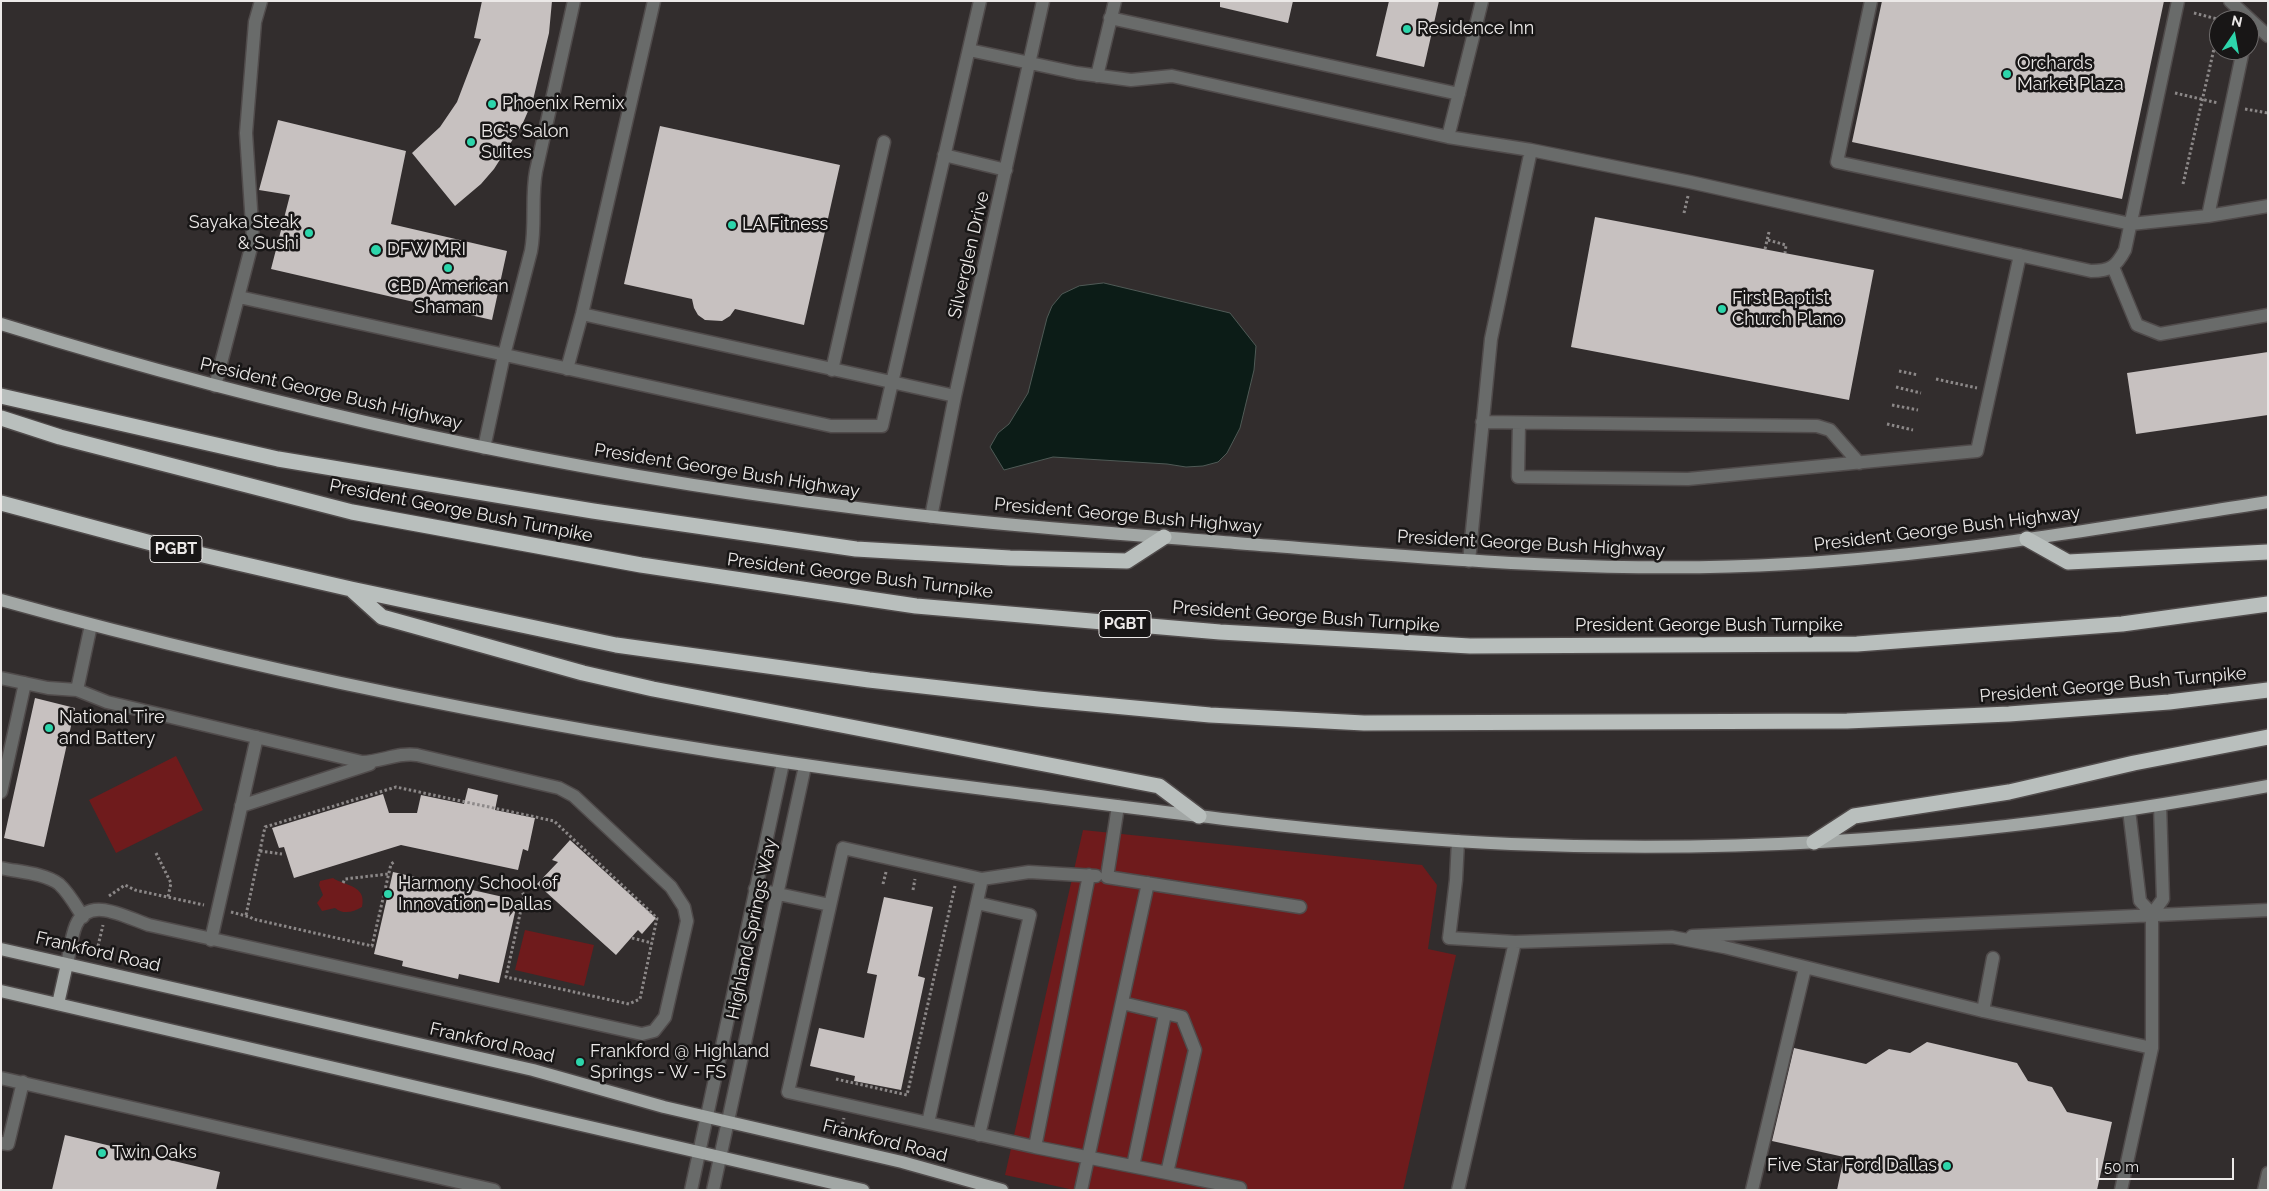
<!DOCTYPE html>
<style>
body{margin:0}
#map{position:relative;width:2269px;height:1191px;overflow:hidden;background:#322d2d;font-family:Raleway,sans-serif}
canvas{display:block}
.frame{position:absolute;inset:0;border:2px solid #ece9e8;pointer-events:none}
.north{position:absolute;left:2209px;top:10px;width:50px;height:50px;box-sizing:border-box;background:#181616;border:1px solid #6d6a6a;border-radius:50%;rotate:12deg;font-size:14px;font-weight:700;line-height:20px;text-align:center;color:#ece9e8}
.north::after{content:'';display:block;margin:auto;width:18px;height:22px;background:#2dd5ab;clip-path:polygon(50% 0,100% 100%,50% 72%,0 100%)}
.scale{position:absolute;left:2096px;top:1158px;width:138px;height:22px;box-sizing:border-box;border:2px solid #ece9e8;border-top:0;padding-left:6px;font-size:15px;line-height:18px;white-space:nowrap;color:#ece9e8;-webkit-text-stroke:4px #181616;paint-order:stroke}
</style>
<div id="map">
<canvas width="2269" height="1191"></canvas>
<div class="frame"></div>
<div class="north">N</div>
<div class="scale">50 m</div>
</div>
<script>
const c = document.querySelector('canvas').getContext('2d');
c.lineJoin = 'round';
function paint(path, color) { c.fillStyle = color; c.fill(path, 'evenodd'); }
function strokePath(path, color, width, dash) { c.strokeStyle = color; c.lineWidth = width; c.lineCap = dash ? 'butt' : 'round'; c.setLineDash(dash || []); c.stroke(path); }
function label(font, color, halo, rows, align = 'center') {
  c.font = font + ' Raleway,sans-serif'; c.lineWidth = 5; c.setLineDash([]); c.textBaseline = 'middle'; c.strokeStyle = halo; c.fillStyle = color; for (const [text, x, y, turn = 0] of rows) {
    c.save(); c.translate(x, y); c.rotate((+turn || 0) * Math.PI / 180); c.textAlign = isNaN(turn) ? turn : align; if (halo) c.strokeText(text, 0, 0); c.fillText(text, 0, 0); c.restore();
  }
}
const green = new Path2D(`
 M176,756l27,54 -87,43 -27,-53z
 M1083,830l339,35 15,20 -9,64 28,6 -53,235h-329l-69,-15z
 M333,878c12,8 34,7 29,29 -9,5 -18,8 -27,1l-13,3 -5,-8 6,-8 -4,-10 1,-4z
 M525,930l69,15 -10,41 -69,-16z`);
const water = new Path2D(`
 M1104,283l126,30 26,33 -2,24 -14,58 -13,25 -9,9 -15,4 -17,1 -19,-3 -114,-7 -49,13 -14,-23 8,-14 11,-9 19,-31 19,-75 5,-12 10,-12 17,-8z`);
const building = new Path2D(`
 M482,1h70l-3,32 -16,67 -11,25 -28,44 -13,15 -26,22 -43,-53 28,-26 17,-25 24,-63 -7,-1z
 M1220,1h73l-5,22 -68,-16z
 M1389,1h50l-15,66 -48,-11z
 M1882,1h282l-42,198 -270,-57z
 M278,120l128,31 -15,73 116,27 -15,69 -221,-51 19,-74 -31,-5z
 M660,126l180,39 -36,160 -69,-16 -5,7 -8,5 -17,-1 -7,-5 -4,-7 -2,-9 -68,-15z
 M1595,217l279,53 -25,130 -278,-53z
 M2268,352v63l-132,19 -9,-61z
 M35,698l40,10 -31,139 -40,-9z
 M468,788l30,7 -3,15 40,8 -7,33 -5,-2 -5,21 -117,-25 -107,33 -10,-31 -5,1 -7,-20 111,-34 6,19h28l4,-18 43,9z
 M570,840l86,78 -14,16 -4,-4 -22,25 -79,-71 21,-22 -6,-2z
 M393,872l119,27 -3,18 7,-9 -17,75 -40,-9 -1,5 -56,-13 1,-5 -29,-7z
 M884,897l49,10 -15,69 7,2 -24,112 -47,-9 1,-5 -45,-10 9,-38 45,10 13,-63 -10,-2z
 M1927,1042l90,21 11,18 24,6 15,25 45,10 -15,68h-260l7,-33 -72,-16 22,-93 72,16 23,-15 21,4z
 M65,1135l155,37 -4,18h-164z`);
const path = new Path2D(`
 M2194,13l27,7
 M2175,93l43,10
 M2245,109l23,4
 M2183,184l36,-157
 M1684,213l4,-17
 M1768,240l18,5 -1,8
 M1765,249l4,-17
 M1899,371l19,4
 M1936,379l41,9
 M1896,387l25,6
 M1892,405l26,5
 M1887,424l26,6
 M260,851l22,3
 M156,853l15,30 -3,14
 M343,883l2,-4 43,-5
 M883,884l3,-12
 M913,890l2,-11
 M109,896l16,-11 10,5 69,15
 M231,912l19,5 3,2 119,27 19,-82 3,-2
 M246,915l19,-88 131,-40 158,34 103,97 -17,81 -11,5 -123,-27 18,-81 -2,-5
 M632,938l20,5
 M98,946l5,-21
 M836,1079l71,16 48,-209
 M840,1134l4,-16`);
const minor = new Path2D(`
 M1871,1l-34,161 294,62 77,-8 60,-10
 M2230,1l38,35
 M1110,18l349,76
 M969,50l108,23 54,7 41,-4 276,61 83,13 159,32 401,89c19,0 25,-4 34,-21l53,-249
 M1097,76l18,-75
 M1448,137l34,-136
 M944,155l62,15
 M2208,216l35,-166
 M2113,267l24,58 23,9 108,-19
 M239,297l592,129h51l98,-425
 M582,314l373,82
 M567,369l15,-55 72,-313
 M832,370l52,-228
 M215,386l38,-146 -7,-107 9,-111 6,-21
 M1482,422l335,4 13,4 29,33
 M1519,423l-1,54 170,2 289,-28 43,-196
 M484,448l20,-93 27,-104c5,-27 0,-54 5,-80l38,-170
 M931,517l24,-121 88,-395
 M1469,561l22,-222 40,-189
 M1,678l47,10 29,2
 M1,792l24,-109
 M241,806l129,-42
 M1118,806l-11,71 193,30
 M2129,810l11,91 12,13
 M1458,841l-2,39 -7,58 66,4 157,-5 52,10 259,64 169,37
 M843,848l139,31 -54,244 -140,-31z
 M1,868c18,4 43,5 58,16 10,9 17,22 24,33
 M982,879l47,-7 67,4
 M755,889l75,16
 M977,903l53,12 -51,220
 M1692,936l576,-26
 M211,940l46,-203
 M67,964c3,-13 4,-27 9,-39 13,-31 53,-6 73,0l493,109 12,-3 11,-14 22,-96 -3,-14 -13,-20 -97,-91 -15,-8 -142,-33c-19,-3 -36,7 -55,7l-255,-60 -30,-12 14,-65
 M1983,1011l10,-53
 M1,1078l493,112
 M928,1123l107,24 132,26 28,-123 -13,-33 -60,-14
 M1,1143l7,1 15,-62
 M1035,1147l54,-272
 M1133,1166l32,-152
 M1167,1173l73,15
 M691,1190l92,-427
 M713,1190l92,-424
 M1081,1190l67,-307
 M1458,1190l57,-248
 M1752,1190l53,-222
 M2121,1190l31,-142v-134l11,-15 -3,-94
 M2264,1190l4,-17`);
const major = new Path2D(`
 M1,324c279,87 566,148 856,184 125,16 252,25 378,35 184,14 368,32 553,21 161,-9 320,-37 480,-62
 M1,600c322,90 652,148 983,189 176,22 351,47 527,55 165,7 331,1 495,-18 88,-10 175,-24 262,-40
 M1,949l532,121 131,37 238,55 100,28
 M1,991l862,199
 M58,1004l9,-40`);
const highway = new Path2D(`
 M1,396l277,63 315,52 263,38 154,9 117,3 37,-24
 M1,418l59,19 292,75 289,53 275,41 304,26 250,14 387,-2 265,-20 146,-20
 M1,503l154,41 196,45 265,56 253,35 169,19 172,16 154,8 483,-2 162,-7 160,-12 99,-12
 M2027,539l41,23 200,-10
 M352,590l30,27 201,56 70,16 506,97 40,30
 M1814,842l40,-26 155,-24 125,-29 134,-26`);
const markers = [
 [1407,29,5,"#2dd5ab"],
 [2007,74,5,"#2dd5ab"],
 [492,104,5,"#2dd5ab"],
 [471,142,5,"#2dd5ab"],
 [732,225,5,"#2dd5ab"],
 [309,233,5,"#2dd5ab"],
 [376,250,6,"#2dd5ab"],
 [448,268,5,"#2dd5ab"],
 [1722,309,5,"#2dd5ab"],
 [49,728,5,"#2dd5ab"],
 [388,894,5,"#2dd5ab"],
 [580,1062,5,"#2dd5ab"],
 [102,1153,5,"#2dd5ab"],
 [1947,1166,5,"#2dd5ab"]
];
const shields = [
 [176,549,52],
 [1125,624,52]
];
const shieldNames = [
 ["PGBT",176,549],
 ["PGBT",1125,624]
];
const poiNames = [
 ["Residence Inn",1417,29],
 ["Orchards",2017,64],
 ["Market Plaza",2017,85],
 ["Phoenix Remix",502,104],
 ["BC's Salon",481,132],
 ["Suites",481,153],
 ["Sayaka Steak",299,223,"right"],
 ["& Sushi",299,244,"right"],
 ["LA Fitness",742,225],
 ["DFW MRI",387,250],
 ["CBD American",448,287,"center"],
 ["Shaman",448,308,"center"],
 ["First Baptist",1732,299],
 ["Church Plano",1732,320],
 ["National Tire",59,718],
 ["and Battery",59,739],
 ["Harmony School of",398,884],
 ["Innovation - Dallas",398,905],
 ["Frankford @ Highland",590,1052],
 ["Springs - W - FS",590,1073],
 ["Twin Oaks",112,1153],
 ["Five Star Ford Dallas",1937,1166,"right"]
];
const streetNames = [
 ["Silverglen Drive",969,255,-77],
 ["President George Bush Highway",331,394,13],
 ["President George Bush Highway",727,471,9],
 ["President George Bush Turnpike",461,511,11],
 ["President George Bush Highway",1128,516,5],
 ["President George Bush Highway",1947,529,-7],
 ["President George Bush Highway",1531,544,3],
 ["President George Bush Turnpike",860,576,7],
 ["President George Bush Turnpike",1306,617,4],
 ["President George Bush Turnpike",1709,626],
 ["President George Bush Turnpike",2113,685,-5],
 ["Highland Springs Way",752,929,-78],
 ["Frankford Road",98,952,13],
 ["Frankford Road",492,1043,13],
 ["Frankford Road",885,1141,14]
];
paint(green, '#6f1b1c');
paint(water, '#0c1c17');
strokePath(water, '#4f5a56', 1);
paint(building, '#c7c1c0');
strokePath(minor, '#504b4b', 15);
strokePath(major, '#504b4b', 15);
strokePath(highway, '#504b4b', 18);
strokePath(path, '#8c8888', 3, [2.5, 2.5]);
strokePath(minor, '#696b6a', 12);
strokePath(major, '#a2a7a5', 12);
strokePath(highway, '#b9bfbd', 15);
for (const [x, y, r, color] of markers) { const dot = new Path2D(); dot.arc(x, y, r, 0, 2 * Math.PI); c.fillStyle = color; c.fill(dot); strokePath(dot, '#181616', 2); }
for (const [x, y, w] of shields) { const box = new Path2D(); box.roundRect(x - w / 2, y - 13.5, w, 27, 4); c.fillStyle = '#181616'; c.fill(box); strokePath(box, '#ece9e8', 1); }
label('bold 16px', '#ece9e8', null, shieldNames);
label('18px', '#ece9e8', '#181616', poiNames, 'left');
label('18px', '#ece9e8', '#181616', streetNames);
</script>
